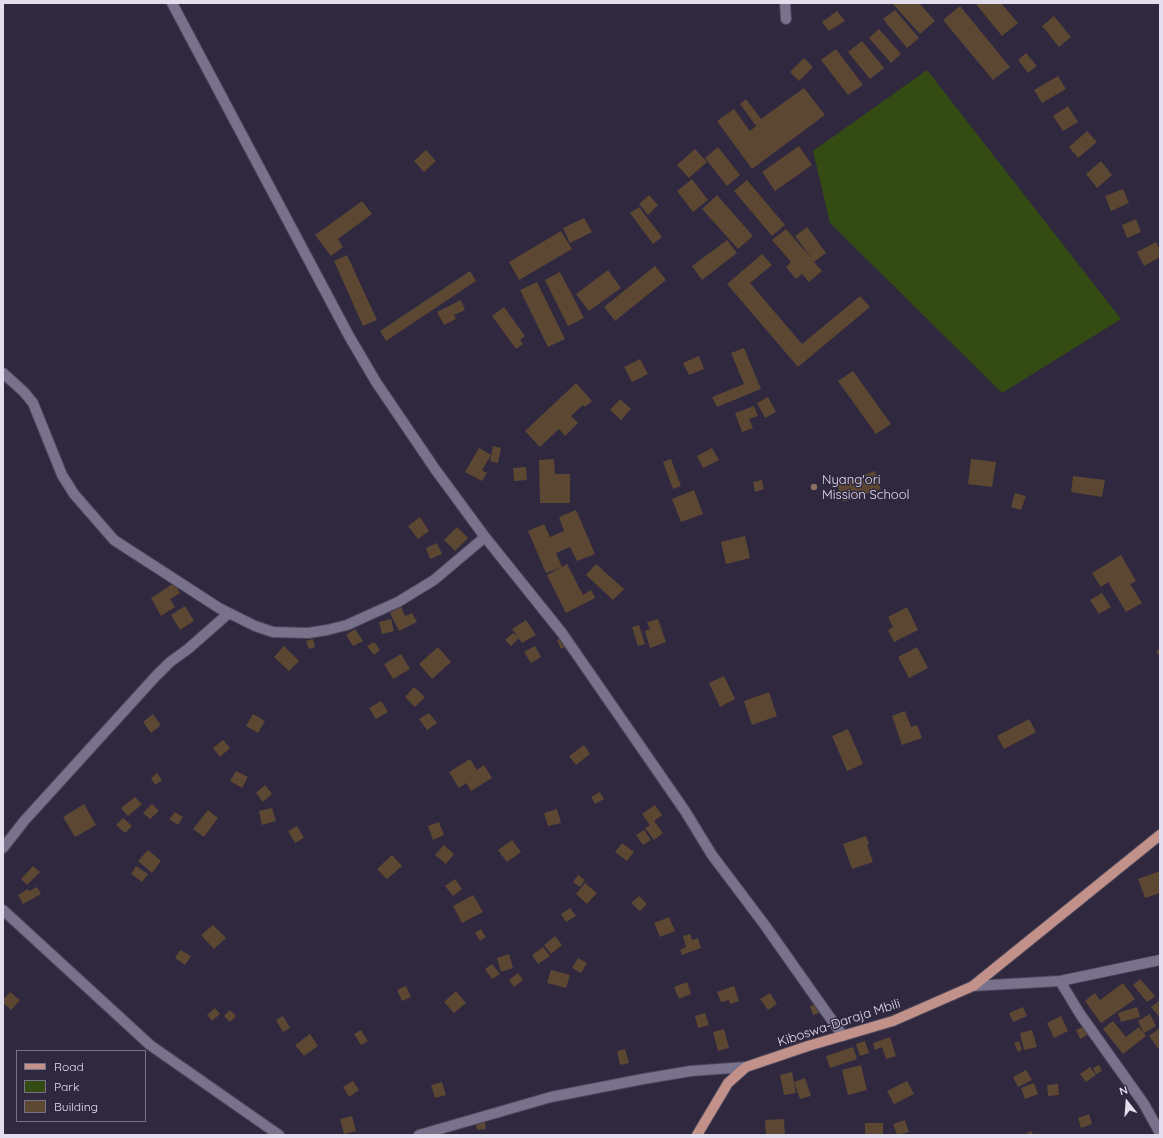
<!DOCTYPE html>
<style>
body{margin:0}
#map{position:relative;width:1163px;height:1138px;overflow:hidden;background:#2f283f;font-family:Quicksand,sans-serif}
canvas{display:block}
.frame{position:absolute;inset:0;border:4px solid #e3deee;pointer-events:none}
.legend{position:absolute;left:16px;top:1050px;width:130px;height:72px;box-sizing:border-box;background:#2f283f;border:1px solid #777185;margin:0;padding:5px 7px;list-style:none;font-size:12px;color:#e3deee}
.legend li{display:flex;align-items:center;gap:8px;height:20px}
.legend b{width:20px;border:1px solid #777185}
.north{position:absolute;left:1107px;top:1082px;width:40px;height:40px;-webkit-text-stroke:3px #2f283f;paint-order:stroke;rotate:343deg;font-size:11px;font-weight:700;line-height:16px;text-align:center;color:#e3deee}
.north::after{content:'';display:block;margin:auto;width:14px;height:18px;background:#e3deee;clip-path:polygon(50% 0,100% 100%,50% 72%,0 100%)}
</style>
<div id="map">
<canvas width="1163" height="1138"></canvas>
<div class="frame"></div>
<ul class="legend">
<li><b style="height:5px;background:#c2928a"></b>Road</li>
<li><b style="height:11px;background:#344c13"></b>Park</li>
<li><b style="height:11px;background:#5c4733"></b>Building</li>
</ul>
<div class="north">N</div>
</div>
<script>
const c = document.querySelector('canvas').getContext('2d');
c.lineJoin = 'round';
function paint(path, color) { c.fillStyle = color; c.fill(path, 'evenodd'); }
function strokePath(path, color, width, dash) { c.strokeStyle = color; c.lineWidth = width; c.lineCap = dash ? 'butt' : 'round'; c.setLineDash(dash || []); c.stroke(path); }
function label(font, color, halo, rows, align = 'center') {
  c.font = font + ' Quicksand,sans-serif'; c.lineWidth = 3; c.setLineDash([]); c.textBaseline = 'middle'; c.strokeStyle = halo; c.fillStyle = color; for (const [text, x, y, turn = 0] of rows) {
    c.save(); c.translate(x, y); c.rotate((+turn || 0) * Math.PI / 180); c.textAlign = isNaN(turn) ? turn : align; if (halo) c.strokeText(text, 0, 0); c.fillText(text, 0, 0); c.restore();
  }
}
const green = new Path2D(`
 M927,70l194,249 -119,74 -172,-170 -17,-72z`);
const building = new Path2D(`
 M892,3h27l16,18 -15,13z
 M975,3h26l17,20 -16,13z
 M960,6l50,61 -17,13 -50,-60z
 M895,10l24,28 -12,10 -24,-29z
 M837,11l8,10 -16,10 -7,-9z
 M1054,16l17,21 -12,10 -17,-21z
 M879,29l22,25 -10,9 -22,-25z
 M862,41l22,27 -14,11 -22,-27z
 M836,49l27,36 -15,10 -27,-35z
 M1026,53l11,13 -9,7 -10,-13z
 M804,58l9,9 -14,14 -9,-9z
 M1058,76l8,13 -24,14 -8,-13z
 M804,88l21,27 -73,54 -35,-48 17,-12 16,22 6,-5 -16,-22 6,-5 15,20z
 M1068,106l10,16 -15,9 -10,-15z
 M1087,131l10,11 -19,16 -9,-11z
 M799,146l13,19 -37,26 -13,-19z
 M718,147l22,28 -13,11 -22,-28z
 M695,149l12,13 -18,16 -12,-13z
 M426,150l10,11 -12,11 -10,-11z
 M1101,161l11,14 -15,13 -11,-14z
 M692,179l16,21 -15,12 -16,-21z
 M747,180l38,45 -13,11 -38,-45z
 M1123,189l6,14 -18,8 -6,-15z
 M649,195l9,10 -10,10 -9,-11z
 M717,195l36,41 -15,13 -36,-40z
 M362,201l10,13 -34,25 5,8 -12,9 -16,-21z
 M639,207l23,30 -9,7 -23,-31z
 M584,218l8,14 -22,11 -7,-15z
 M1136,219l5,13 -14,6 -5,-13z
 M807,227l19,26 -12,9 8,9 -13,11 -7,-8 -6,5 -10,-12 5,-5 -19,-22 14,-11 26,30 -17,-23z
 M561,231l11,18 -53,31 -10,-18z
 M727,240l10,13 -35,27 -10,-14z
 M1156,242l4,8v7l-16,9 -7,-14z
 M762,254l10,11 -22,18 52,61 58,-48 10,11 -72,60 -71,-83z
 M347,255l30,65 -14,6 -29,-65z
 M655,266l11,14 -51,41 -11,-14z
 M608,270l13,18 -32,23 -13,-17z
 M470,271l6,10 -90,60 -6,-10z
 M560,272l24,46 -16,8 -23,-46z
 M537,282l28,57 -17,8 -28,-57z
 M461,300l4,10 -11,5 2,4 -12,6 -7,-13z
 M504,307l21,29 -5,4 3,4 -7,5 -24,-33z
 M744,348l17,41 -44,18 -5,-10 32,-13 -13,-31z
 M699,356l5,13 -15,6 -6,-12z
 M640,359l8,15 -16,8 -8,-15z
 M853,371l38,53 -15,10 -38,-53z
 M576,383l16,18 -7,6 -2,-2 -12,11 7,7 -13,13 -6,-7 -19,18 -15,-16z
 M768,397l8,15 -11,6 -8,-15z
 M620,399l11,10 -10,11 -11,-10z
 M754,406l4,10 -9,3 4,9 -11,4 -7,-19z
 M493,446l8,2 -3,15 -8,-2z
 M479,448l12,7 -9,15 5,3 -5,8 -17,-9z
 M712,448l7,12 -16,8 -6,-12z
 M554,459l1,15h15v29h-30l-1,-43z
 M671,459l10,27 -8,3 -10,-27z
 M971,459l25,3 -4,25 -24,-3z
 M526,467l1,13 -13,1 -1,-13z
 M875,471l6,18 -38,13 -6,-18z
 M1073,476l32,4 -3,17 -31,-5z
 M762,480l2,9 -9,3 -2,-10z
 M694,490l9,24 -22,8 -9,-23z
 M1015,493l11,3 -5,14 -10,-3z
 M576,510l19,44 -18,7 -7,-14 -14,6 6,14 -16,6 -18,-42 16,-7 6,13 14,-6 -5,-14z
 M420,517l9,14 -11,8 -10,-13z
 M457,527l11,11 -13,13 -11,-11z
 M745,536l5,22 -24,6 -5,-22z
 M437,543l5,11 -12,5 -4,-11z
 M1121,555l15,26 -6,3 12,19 -16,9 -18,-30 -7,5 -9,-14z
 M567,564l16,31 8,-5 4,8 -29,15 -19,-38z
 M596,564l28,25 -11,11 -27,-25z
 M174,583l6,10 -10,6 5,8 -14,9 -10,-18z
 M1102,593l9,14 -12,7 -9,-14z
 M185,606l9,15 -14,9 -9,-15z
 M401,607l4,9 7,-3 5,9 -18,9 -9,-18z
 M907,607l11,23 -24,12 -6,-12 5,-3 -5,-10z
 M391,619l3,12 -12,3 -3,-12z
 M658,619l8,23 -16,6 -5,-17 5,-2 -3,-7z
 M526,620l10,15 -14,8 -10,-14z
 M639,625l6,19 -7,2 -6,-19z
 M355,629l8,12 -10,5 -7,-11z
 M513,633l6,5 -8,8 -6,-6z
 M563,637l4,9 -6,3 -4,-9z
 M313,639l2,8 -6,2 -3,-8z
 M374,642l6,8 -6,5 -7,-9z
 M284,646l15,15 -10,10 -15,-14z
 M535,646l6,11 -10,6 -7,-11z
 M438,647l13,15 -19,17 -13,-15z
 M917,647l11,21 -19,10 -11,-21z
 M1160,649v9l-4,-7z
 M401,654l9,15 -17,10 -9,-15z
 M724,676l11,23 -15,8 -11,-24z
 M414,687l11,10 -10,10 -10,-10z
 M769,692l8,24 -25,9 -8,-24z
 M381,701l7,11 -12,7 -7,-11z
 M905,711l6,16 6,-2 5,13 -20,7 -10,-29z
 M429,713l8,10 -10,7 -8,-11z
 M153,714l8,11 -10,8 -8,-11z
 M253,714l12,7 -7,12 -12,-7z
 M1029,719l7,13 -32,17 -7,-13z
 M848,729l15,35 -16,7 -15,-35z
 M223,740l7,8 -10,9 -7,-9z
 M584,745l6,9 -14,11 -7,-9z
 M470,759l7,11 7,-5 8,13 -21,13 -5,-8 -7,5 -10,-16z
 M236,771l12,6 -6,11 -12,-7z
 M157,773l5,7 -7,5 -4,-7z
 M265,785l7,9 -9,8 -7,-9z
 M600,792l4,7 -9,5 -4,-7z
 M135,797l7,7 -14,12 -7,-8z
 M84,804l12,21 -21,12 -12,-20z
 M152,804l7,7 -9,8 -7,-6z
 M655,805l7,10 -8,6 9,12 -9,7 -9,-12 5,-3 -8,-11z
 M272,808l4,13 -14,4 -3,-14z
 M557,809l4,14 -13,3 -4,-13z
 M208,810l10,8 -14,19 -11,-8z
 M175,812l8,5 -5,8 -9,-6z
 M123,818l9,8 -7,7 -9,-8z
 M439,822l5,13 -11,5 -5,-14z
 M297,826l7,12 -9,5 -7,-12z
 M644,830l7,10 -8,5 -7,-10z
 M866,836l3,8 -2,1 6,17 -21,7 -9,-25z
 M512,840l9,12 -14,10 -9,-12z
 M622,843l12,9 -7,9 -12,-9z
 M444,845l10,9 -8,10 -11,-9z
 M148,850l13,11 -9,12 -14,-12z
 M392,855l10,11 -15,13 -10,-10z
 M33,866l7,6 -13,13 -6,-6z
 M136,866l12,8 -6,8 -11,-8z
 M1160,871v22l-15,5 -7,-19z
 M578,875l7,5 -5,7 -7,-5z
 M455,879l7,10 -9,7 -8,-10z
 M585,883l12,10 -10,11 -11,-10z
 M37,887l4,7 -18,10 -5,-9 10,-6 1,2z
 M473,895l10,17 -21,11 -9,-17z
 M639,896l8,8 -7,7 -9,-8z
 M570,908l6,8 -10,6 -5,-8z
 M669,917l6,14 -15,6 -6,-14z
 M213,925l13,13 -12,11 -13,-14z
 M481,929l5,8 -6,4 -5,-8z
 M690,934l2,6 6,-2 3,10 -19,7 -2,-5 6,-3 -3,-11z
 M555,936l7,9 -11,9 -7,-9z
 M543,947l7,9 -12,8 -6,-9z
 M180,950l11,6 -6,9 -10,-7z
 M509,954l4,14 -12,4 -4,-14z
 M578,958l9,5 -6,10 -9,-5z
 M492,964l8,10 -8,5 -7,-10z
 M551,970l19,5 -4,13 -19,-5z
 M518,973l5,7 -9,7 -5,-7z
 M1140,979l15,17 -8,6 -14,-17z
 M687,982l4,12 -12,5 -5,-12z
 M1123,983l12,16 -34,24 -16,-22 10,-8 5,7z
 M406,986l5,11 -9,4 -5,-11z
 M734,986l5,15 -9,3 -1,-4 -8,2 -4,-10z
 M456,991l10,12 -12,10 -10,-11z
 M10,992l10,8 -9,10 -8,-7v-3z
 M770,993l7,11 -9,6 -8,-11z
 M1160,1000v18l-9,-11z
 M819,1003l3,9 -9,3 -3,-9z
 M1023,1007l4,9 -14,6 -4,-9z
 M1137,1007l3,10 -19,5 -3,-9z
 M215,1008l5,6 -8,7 -5,-6z
 M230,1010l6,6 -6,6 -6,-6z
 M705,1013l4,12 -11,3 -3,-12z
 M1150,1014l6,12 -12,7 -6,-12z
 M283,1016l7,12 -7,4 -7,-12z
 M1061,1016l7,15 -14,7 -7,-15z
 M1113,1021l13,16 13,-10 7,9 -23,18 -20,-25z
 M1085,1026l4,8 -9,5 -4,-9z
 M1160,1028v23l-11,-15z
 M724,1029l5,19 -11,3 -5,-19z
 M361,1030l7,11 -7,4 -7,-11z
 M1032,1030l5,17 -13,3 -4,-17z
 M310,1034l8,12 -14,10 -9,-11z
 M890,1037l6,19 -10,3 -4,-12 -7,3 -2,-7z
 M865,1041l4,12 -9,3 -4,-12z
 M1019,1041l3,9 -4,2 -4,-9z
 M853,1047l4,12 -27,9 -4,-12z
 M625,1049l4,14 -9,2 -3,-14z
 M861,1065l6,25 -19,5 -6,-25z
 M1099,1065l3,6 -6,3 -3,-6z
 M1090,1067l6,8 -10,7 -6,-8z
 M1026,1070l6,10 -14,7 -5,-10z
 M792,1072l4,21 -12,2 -4,-20z
 M805,1078l6,18 -11,3 -6,-17z
 M353,1081l6,9 -10,7 -6,-10z
 M907,1081l7,13 -20,10 -7,-13z
 M442,1082l4,13 -11,3 -4,-13z
 M1034,1083l4,11 -13,5 -4,-11z
 M1058,1084l1,11 -11,1 -1,-11z
 M1089,1114l3,10 -11,4 -3,-10z
 M352,1116l4,15 -12,3 -4,-15z
 M784,1119l1,16h-19l-1,-15z
 M905,1120l4,12 -12,3 -4,-11z
 M485,1122l1,7 -9,1 -1,-7z
 M865,1123h18v12h-18z
 M1031,1131l3,4h-10z`);
const minor = new Path2D(`
 M172,3l177,333 27,46 59,87 50,68 77,96 123,178 27,44 52,69 79,112
 M785,3l1,16
 M3,373l21,19 9,11 29,72 12,19 40,46 105,68 36,18 18,6 35,1 19,-3 20,-5 22,-10 29,-13 36,-22 51,-43
 M3,848l22,-28 130,-143 15,-15 18,-13 41,-36
 M3,910l147,135 129,90
 M1060,981l20,33 64,90 16,29
 M973,986l87,-5 100,-21
 M419,1135l132,-38 92,-18 48,-8 55,-4`);
const major = new Path2D(`
 M697,1135l31,-52 18,-16 62,-21 85,-25 80,-35 187,-151`);
const markers = [
 [814,487,4,"#8d6e63"]
];
const poiNames = [
 ["Nyang'ori",822,480],
 ["Mission School",822,495]
];
const streetNames = [
 ["Kiboswa-Daraja Mbili",839,1023,-18]
];
paint(green, '#344c13');
paint(building, '#5c4733');
strokePath(minor, '#4c4659', 12);
strokePath(major, '#4c4659', 12);
strokePath(minor, '#79728d', 10);
strokePath(major, '#c2928a', 10);
for (const [x, y, r, color] of markers) { const dot = new Path2D(); dot.arc(x, y, r, 0, 2 * Math.PI); c.fillStyle = color; c.fill(dot); strokePath(dot, '#2f283f', 1.5); }
label('13px', '#e3deee', '#2f283f', poiNames, 'left');
label('13px', '#e3deee', '#2f283f', streetNames);
</script>
